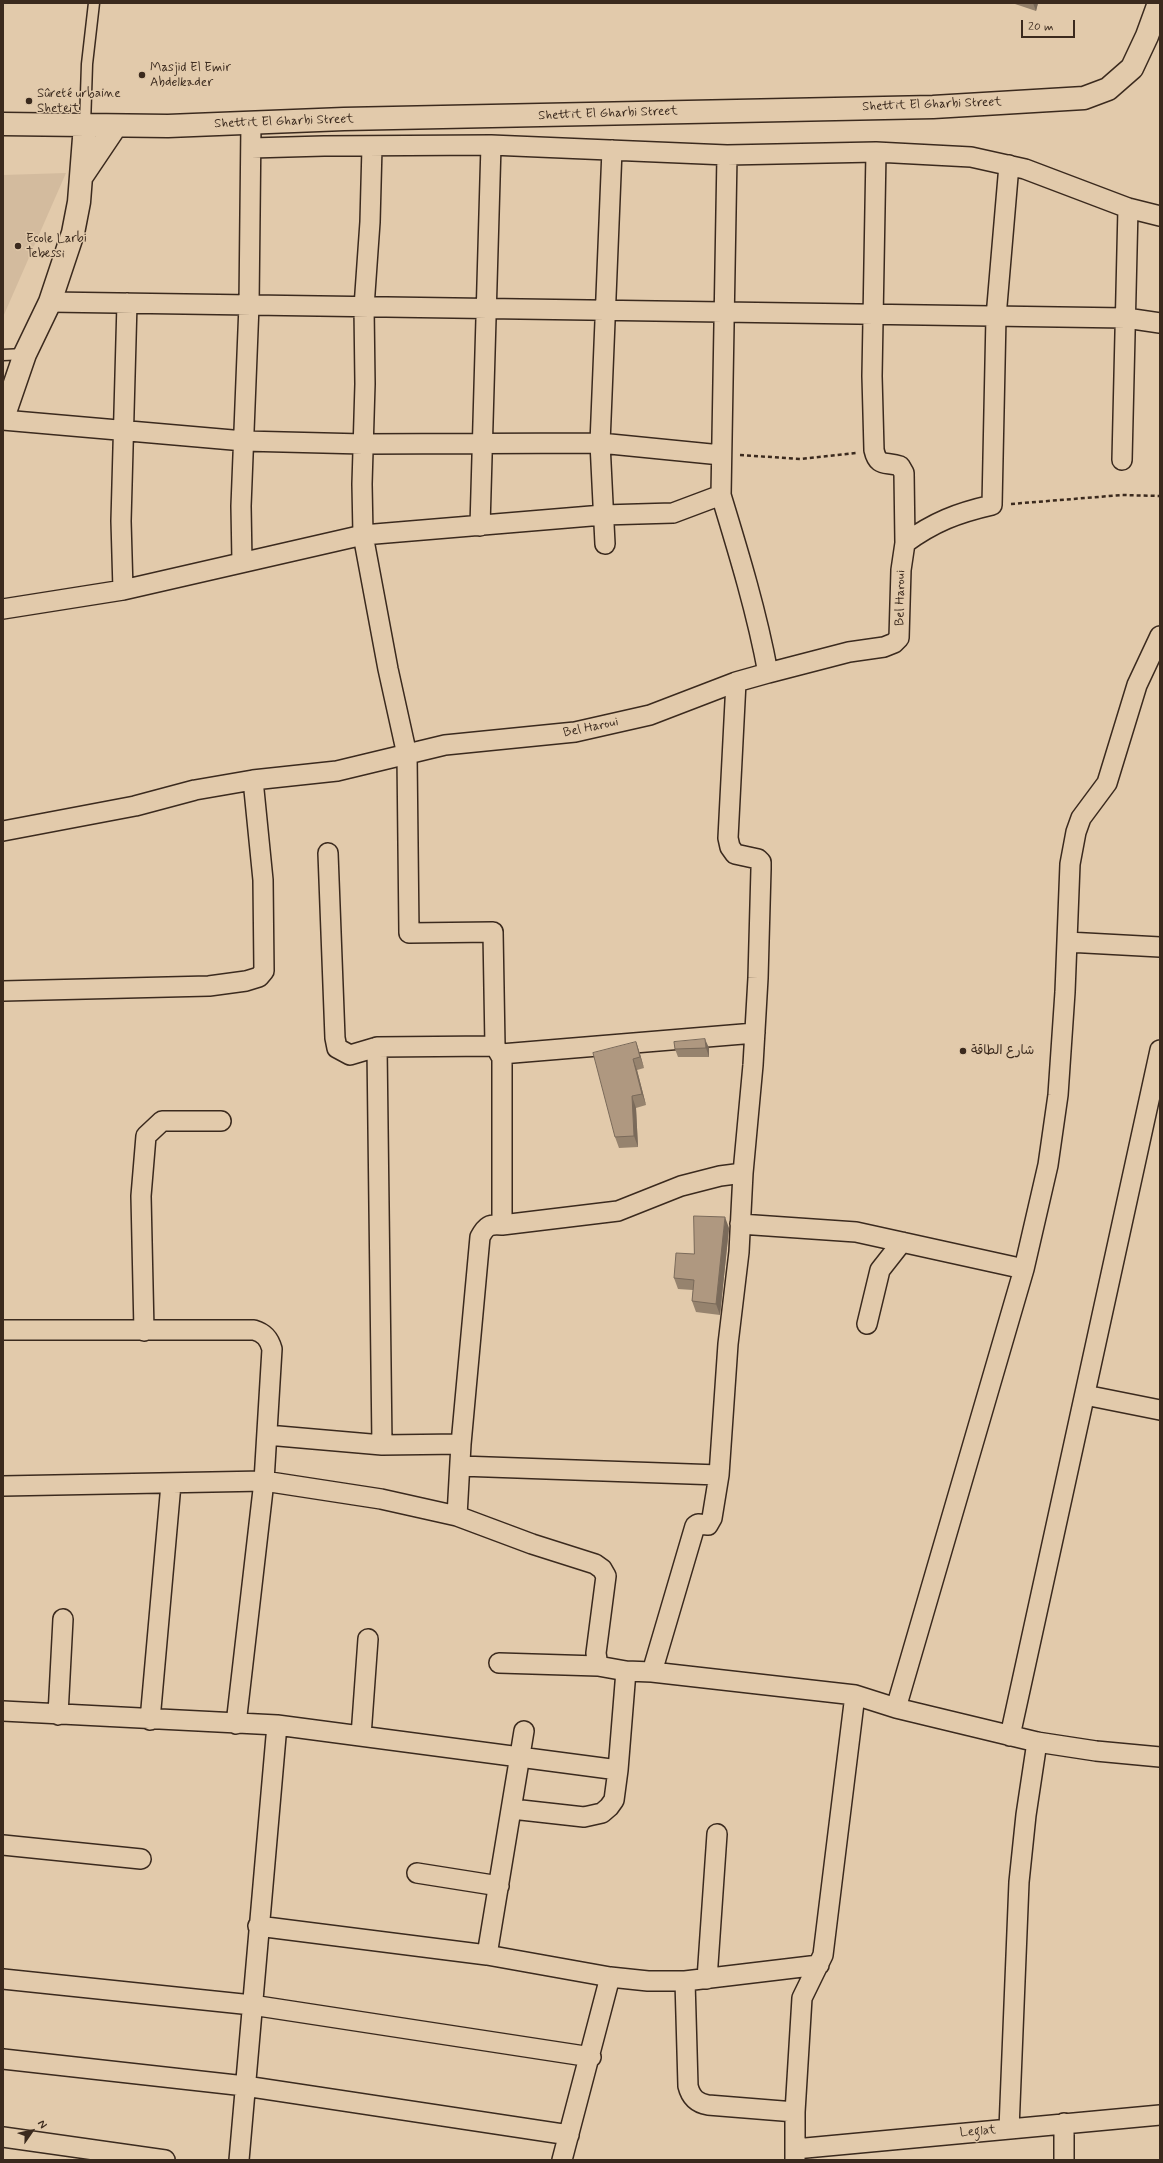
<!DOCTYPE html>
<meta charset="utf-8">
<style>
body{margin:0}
#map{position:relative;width:1163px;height:2163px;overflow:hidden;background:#e2caab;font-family:Mynerve,sans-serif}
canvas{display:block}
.frame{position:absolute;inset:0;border:4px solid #3b2a1e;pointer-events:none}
.north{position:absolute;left:12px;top:2111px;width:40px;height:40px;-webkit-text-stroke:3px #e2caab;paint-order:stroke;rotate:56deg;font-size:11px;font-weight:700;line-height:16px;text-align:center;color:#3b2a1e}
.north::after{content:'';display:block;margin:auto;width:14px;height:18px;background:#3b2a1e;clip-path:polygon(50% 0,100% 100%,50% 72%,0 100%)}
.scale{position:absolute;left:1021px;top:20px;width:54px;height:18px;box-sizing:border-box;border:2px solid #3b2a1e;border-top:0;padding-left:5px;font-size:12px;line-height:14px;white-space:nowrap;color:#3b2a1e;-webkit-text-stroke:3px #e2caab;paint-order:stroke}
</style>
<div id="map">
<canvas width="1163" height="2163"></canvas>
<div class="frame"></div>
<div class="north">N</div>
<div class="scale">20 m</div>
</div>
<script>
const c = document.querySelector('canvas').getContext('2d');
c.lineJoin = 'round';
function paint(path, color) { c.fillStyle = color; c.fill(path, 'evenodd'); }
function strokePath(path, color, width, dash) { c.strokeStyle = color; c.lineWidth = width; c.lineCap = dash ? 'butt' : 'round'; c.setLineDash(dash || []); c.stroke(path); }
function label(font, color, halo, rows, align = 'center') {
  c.font = font + ' Mynerve,"Playpen Sans Arabic",sans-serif'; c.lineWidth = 3; c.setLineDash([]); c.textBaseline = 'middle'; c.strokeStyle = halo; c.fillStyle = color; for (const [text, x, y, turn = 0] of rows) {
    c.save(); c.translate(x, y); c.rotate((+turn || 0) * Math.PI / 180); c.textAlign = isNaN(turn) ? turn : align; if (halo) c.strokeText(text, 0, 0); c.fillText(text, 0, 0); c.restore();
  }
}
const built = new Path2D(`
 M66,173l-63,144v-142z`);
const path = new Path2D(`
 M740,455l61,4 55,-6
 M1011,504l111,-9 38,1`);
const lane = new Path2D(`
 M85,125l2,-61 7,-61
 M3,355l22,-1`);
const street = new Path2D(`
 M372,147l-2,75 -6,85 1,77 -3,100 1,51 25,134 19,86 2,178 84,-1 2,114 -118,1 5,398 79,-1
 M251,148l73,-2 167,-1 236,10 149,-3 95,5 54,12 103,39 32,8
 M876,152l-4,224 2,74c4,18 12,11 26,16l4,7 1,70
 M50,302l1076,16 34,5
 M3,420l241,21 119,3 237,-1 121,12
 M1122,460l6,-252
 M721,495c18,59 36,118 47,178l81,-21 35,-5 10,-4 5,-5 2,-68 4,-27c29,-21 52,-30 87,-38l4,-188 13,-152
 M480,526l11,-381
 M605,544l-5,-101 12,-293
 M242,562l-1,-56 8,-201 2,-182
 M123,590l-2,-69 6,-218
 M3,609l120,-19 240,-55 240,-20 70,-2 48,-18 6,-340
 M3,831l132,-25 60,-16 58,-10 84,-9 108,-26 130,-13 75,-17 86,-33 32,-9
 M328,853l7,185 2,10 13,7 27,-8
 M1067,942l93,5
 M3,991l206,-5 37,-5 13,-4 5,-6 -1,-91 -10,-100
 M501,1054l254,-21
 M740,1224l116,8 168,37
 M502,1225l116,-14 63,-25 39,-10 23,-3
 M867,1324l13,-54 22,-28
 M3,1330h251c10,3 15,8 18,19l-8,132 -28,243
 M144,1331l-3,-135 5,-60 16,-15h59
 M1085,1395l75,15
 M267,1435l115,10
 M460,1466l259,9
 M3,1486l261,-5 117,18 76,17 75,28 63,20 7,5 4,7 -10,77 2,13 28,5 26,1 203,23 41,13 141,34 59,9 64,6
 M457,1516l4,-72 19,-207c6,-11 9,-13 22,-12v-167l-7,-12
 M499,1663l99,3
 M652,1672l43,-146 3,-2 10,1 4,-7 7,-43 9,-131 11,-92 4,-79 10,-108 5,-87 3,-109v-7l-3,-3 -23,-5 -5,-7 -2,-9 8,-156
 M896,1708l128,-439 24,-104 10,-70 7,-103 5,-128 6,-32 5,-14 26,-35 30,-98 23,-49
 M3,1711l274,14 341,45
 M58,1715l5,-96
 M150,1720l21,-236
 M361,1736l7,-97
 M1010,1736l150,-686
 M512,1809l72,8 18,-4 7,-6 5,-7 4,-30 8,-99
 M3,1845l138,14
 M417,1873l82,13
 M258,1926l229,29 123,22 38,4h37l134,-16
 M487,1955l37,-224
 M3,1979l249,26 339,52
 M707,1979l10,-145
 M685,1981l3,105c3,12 9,17 20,19l87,7
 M3,2059l242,27 324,49
 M1064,2123v37
 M1009,2129l10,-247 7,-67 11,-73
 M3,2137l162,23
 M795,2149l365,-34
 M239,2160l38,-435
 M562,2160l48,-183
 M795,2160v-48l7,-114 21,-43 32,-260`);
const secondary = new Path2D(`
 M3,124l165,2 176,-7 589,-12 151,-9 24,-9 24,-21 15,-32 12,-33
 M82,176l33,-49
 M3,418l22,-64 25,-52 23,-69 6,-31 6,-77`);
const wall = new Path2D(`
 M1012,3h26l-2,8z
 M636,1042l4,12 4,14 -7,2 9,35 -10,3 2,39 -19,1 -4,-11z
 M709,1048v9h-31l-3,-8z
 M729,1228l-9,87 -24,-3 -4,-11 1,-11 -15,-1 -4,-11 20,-24z`);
const shadedWall = new Path2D(`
 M1033,3h5l-2,8z
 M705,1039l4,9v9l-3,-9z
 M636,1042l4,12 4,14 -4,-11z
 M633,1059l4,11 9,35 -4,-11z
 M632,1096l4,12 2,39 -4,-11z
 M725,1217l4,11 -9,87 -4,-11z`);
const building = new Path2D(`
 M705,1039l1,9 -31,1 -1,-7z
 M636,1042l4,15 -7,2 9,35 -10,2 2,40 -19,1 -22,-84z
 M694,1216l31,1 -9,87 -24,-3 2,-21 -20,-2 2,-25 18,1z`);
const markers = [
 [142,75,4,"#3b2a1e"],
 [29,101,4,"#3b2a1e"],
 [18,246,4,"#3b2a1e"],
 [963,1051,4,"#3b2a1e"]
];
const poiNames = [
 ["Masjid El Emir",150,68],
 ["Abdelkader",150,83],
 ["Sûreté urbaine",37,94],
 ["Sheteit",37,109],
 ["Ecole Larbi",26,239],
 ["Tebessi",26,254],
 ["شارع الطاقة",971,1051]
];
const streetNames = [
 ["Shettit El Gharbi Street",932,105,-2],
 ["Shettit El Gharbi Street",608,114,-2],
 ["Shettit El Gharbi Street",284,122,-2],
 ["Bel Haroui",901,598,-89],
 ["Bel Haroui",591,728,-12],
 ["Leglat",978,2132,-5]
];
paint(built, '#d3bb9e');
strokePath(lane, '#3b2a1e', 13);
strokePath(street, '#3b2a1e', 22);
strokePath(secondary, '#3b2a1e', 25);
strokePath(path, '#3b2a1e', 2.5, [4, 3]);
strokePath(lane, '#e2caab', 10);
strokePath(street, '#e2caab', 19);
strokePath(secondary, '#e2caab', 22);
paint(wall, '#96836e');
paint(shadedWall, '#7a6a5a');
paint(building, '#af9880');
strokePath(building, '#7a6a5a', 1);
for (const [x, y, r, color] of markers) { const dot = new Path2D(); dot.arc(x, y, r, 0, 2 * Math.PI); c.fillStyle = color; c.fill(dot); strokePath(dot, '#e2caab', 1.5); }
label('13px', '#3b2a1e', '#e2caab', poiNames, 'left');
label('13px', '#3b2a1e', '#e2caab', streetNames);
</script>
